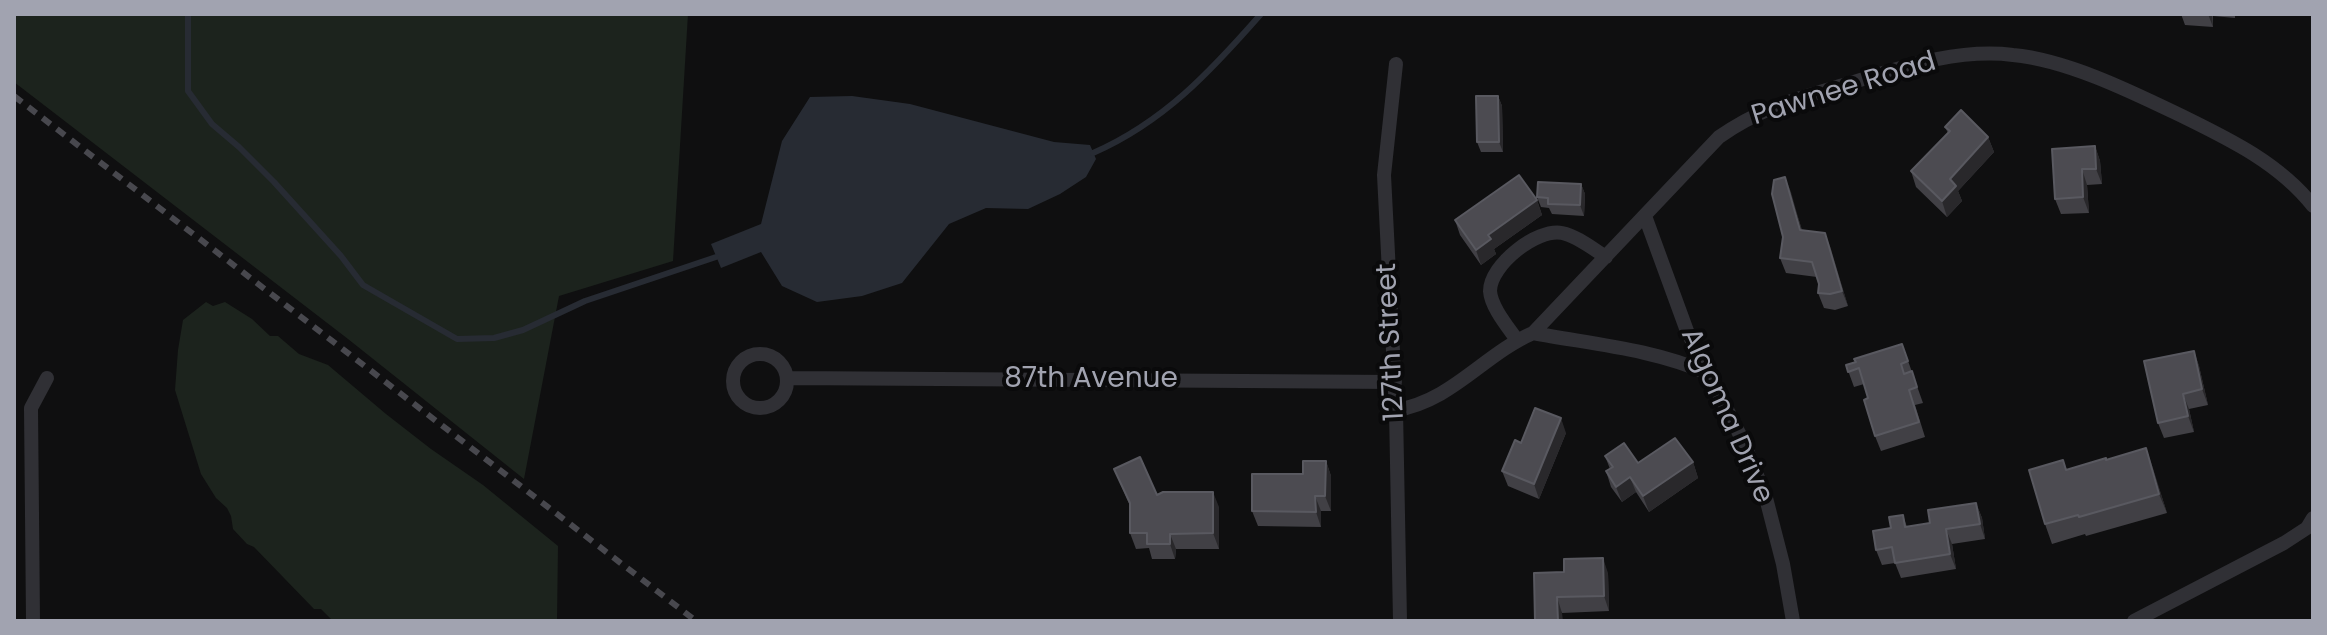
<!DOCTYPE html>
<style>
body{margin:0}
#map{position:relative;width:2327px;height:635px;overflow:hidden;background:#0f0f10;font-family:Poppins,sans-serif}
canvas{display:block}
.frame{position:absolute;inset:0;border:16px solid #a1a3b0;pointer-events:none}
</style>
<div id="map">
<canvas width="2327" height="635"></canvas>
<div class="frame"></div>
</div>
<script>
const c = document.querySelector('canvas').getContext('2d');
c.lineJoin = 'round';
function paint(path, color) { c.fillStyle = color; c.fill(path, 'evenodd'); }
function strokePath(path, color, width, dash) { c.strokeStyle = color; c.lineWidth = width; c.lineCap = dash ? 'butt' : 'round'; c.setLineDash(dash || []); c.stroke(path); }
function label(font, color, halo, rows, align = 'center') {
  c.font = font + ' Poppins,sans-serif'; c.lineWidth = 8; c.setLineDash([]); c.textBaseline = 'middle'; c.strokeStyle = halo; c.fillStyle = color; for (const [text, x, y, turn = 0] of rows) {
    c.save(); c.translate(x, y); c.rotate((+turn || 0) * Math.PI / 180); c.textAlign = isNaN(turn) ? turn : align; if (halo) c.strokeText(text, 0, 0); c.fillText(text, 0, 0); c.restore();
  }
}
const green = new Path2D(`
 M14,14h674l-15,247 -114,35 -35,183 -176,-140 -334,-257z
 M206,302l7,4 12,-4 27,17 18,17h8l21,18 29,11 58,49 45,35 52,36 75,61 -1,75h-224l-12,-12h-7l-60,-62 -7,-3 -14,-15 -2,-13 -4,-8 -11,-10 -15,-24 -26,-84 3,-40 5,-30z`);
const water = new Path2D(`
 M852,96l58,8 144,38 36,3 6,14 -10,18 -26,17 -32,15 -42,-1 -37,16 -47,59 -40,13 -45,6 -35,-16 -21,-34 -40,16 -10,-24 50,-20 21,-83 28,-44z`);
const stream = new Path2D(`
 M188,14v77l24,33 27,23 35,35 67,74 22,29 94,54 37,-1 29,-8 62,-29 131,-44
 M1093,153c71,-31 118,-82 168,-139`);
const street = new Path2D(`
 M1396,64l-12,111 12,235 4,211
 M1645,216l42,115 58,114 21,53 17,66 10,57
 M1533,333c58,11 120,16 174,40
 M1517,340c-9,-13 -26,-33 -27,-49 0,-26 47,-63 72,-58 15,3 31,16 44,24
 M733 381a27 27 0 1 1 54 0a27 27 0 1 1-54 0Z
 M788,378l607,4
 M1396,410c56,-9 87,-55 137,-77l186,-196c43,-30 78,-38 128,-53 53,-16 110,-36 166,-29 55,5 121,38 171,62 47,23 96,47 129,89
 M33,621l-2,-213 16,-30
 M2134,621l150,-78 23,-15 6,-10`);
const rail = new Path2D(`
 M14,96l682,525`);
const wall = new Path2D(`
 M2181,14h54v4l-22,-2v11l-28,-2z
 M1498,96l4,10 1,46h-22l-4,-10z
 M1945,127l43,10 6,15 -36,39 4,10 -15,16 -31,-30 -5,-16 37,-38z
 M2095,146l5,15 2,23 -15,1 2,28 -28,1 -6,-15z
 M1785,177l17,53 23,3 23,73 -13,4 -11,-2 -6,-15 1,-9 -2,-7 -31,-4 -6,-15 3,-21z
 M1581,184l4,10 -1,22 -32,-2 -3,-6 -8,-1 -4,-10z
 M1537,200l5,15 -48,34 2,5 -15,11 -21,-30 -5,-15z
 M1902,344l21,59 -8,2 10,32 -44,14 -6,-15 -7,-38 -4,-14 -10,3 -8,-22z
 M2194,351l5,15 9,39 -19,4 5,23 -30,6 -6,-15z
 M1566,433l-27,66 -31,-13 -6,-15 19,-28z
 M2146,448l21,65 -81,23 -1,-2 -33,10 -7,-20 18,-64 4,10 39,-10z
 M1605,456l33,7 55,-1 5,16 -49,34 -13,-20 -14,10 -11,-15 -5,-16 4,-2z
 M1326,461l5,15v35h-10v16l-63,-1 -6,-15 51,-37z
 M1114,469l43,26 62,12v42h-43l-1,10h-23l-3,-11 -13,1 -6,-16v-27z
 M1976,503l6,15 3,21 -33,5 4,25 -55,9 -6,-15 -13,2 -6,-15 15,-22 12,-13 4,12 23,-4z
 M1534,573h74l1,38 -47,2z`);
const shadedWall = new Path2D(`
 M2208,14h4l1,13z
 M1498,96l4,10 1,46 -4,-10z
 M1988,137l6,15 -36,39 4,10 -15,16 -5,-16 8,-22z
 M2095,146l5,15 2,23 -6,-15z
 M2082,169l5,16 2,28 -6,-16z
 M1785,177l6,15 15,53 -6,-15z
 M1581,184l4,10 -1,22 -4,-11z
 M1537,200l5,15 -48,34 2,5 -15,11 -5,-15 12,-15z
 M1825,233l6,16 17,57 -6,-15z
 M2194,351l5,15 9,39 -6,-16z
 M2183,394l6,15 5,23 -6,-16z
 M1561,418l5,15 -27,66 -5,-15z
 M2146,448l7,20 14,45 -8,-19z
 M1326,461l5,15v35l-6,-15z
 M1693,462l5,16 -49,34 -6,-16z
 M1630,477l6,15 -14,10 -6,-15z
 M1213,492l6,15v42l-6,-16z
 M1315,496l6,15v16l-5,-15z
 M1976,503l6,15 3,21 -5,-15z
 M1946,529l6,15 4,25 -6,-15z
 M1170,534l6,15 -1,10 -5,-15z
 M1603,558l5,15 1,38 -5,-15z
 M1557,597l5,16 1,8h-5z`);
const building = new Path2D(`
 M1476,96h22l1,46h-22z
 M1961,110l27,27 -38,42 6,7 -14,15 -31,-30 39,-40 -5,-4z
 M2095,146l1,23h-14l1,28 -28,2 -3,-50z
 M1519,175l18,25 -49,35 3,4 -15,11 -21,-30z
 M1785,177l15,53 25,3 17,58 -12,3 -12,-1 1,-9 -7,-22 -32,-4 3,-21 -11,-43 2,-14z
 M1538,182l43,2 -1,21 -32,-1v-6l-11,-1z
 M1902,344l6,17 -7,3 3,10 8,-3 5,16 -8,3 10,32 -44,14 -11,-36 4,-2 -9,-30 -11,4 -2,-7 10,-3 -2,-3z
 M2194,351l8,38 -19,5 5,22 -30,7 -14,-62z
 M1535,408l26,10 -27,66 -32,-13 13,-31 6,3z
 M1675,438l18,24 -50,34 -13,-19 -14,10 -10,-16 7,-4 -8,-11 19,-13 14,20z
 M2146,448l13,46 -80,23 -1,-2 -33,9 -16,-54 34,-10 3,10 40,-12v2z
 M1140,457l17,38 6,-3h50v41l-43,1v10h-23v-11h-17v-30l-16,-34z
 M1303,461h23l-1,35h-10l1,16 -64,-1v-37h51z
 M1976,503l4,21 -34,5 4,25 -55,9 -3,-16 -16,3 -3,-19 18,-3 -2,-11 14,-2 2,12 25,-4 -2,-13z
 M1603,558l1,38 -47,1 1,24h-23l-1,-48 30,-1v-13z`);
const streetNames = [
 ["Pawnee Road",1844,90,-17],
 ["127th Street",1392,342,-93],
 ["87th Avenue",1091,380],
 ["Algoma Drive",1726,416,66]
];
paint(green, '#1c231d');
paint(water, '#272b33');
strokePath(stream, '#272b33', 6);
strokePath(street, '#303035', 14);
strokePath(rail, '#48484e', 6, [10, 8]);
paint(wall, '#414045');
paint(shadedWall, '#29282b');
paint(building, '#4c4b51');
strokePath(building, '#595960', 2);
label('28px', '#a1a3b0', '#0a0a0b', streetNames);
</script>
